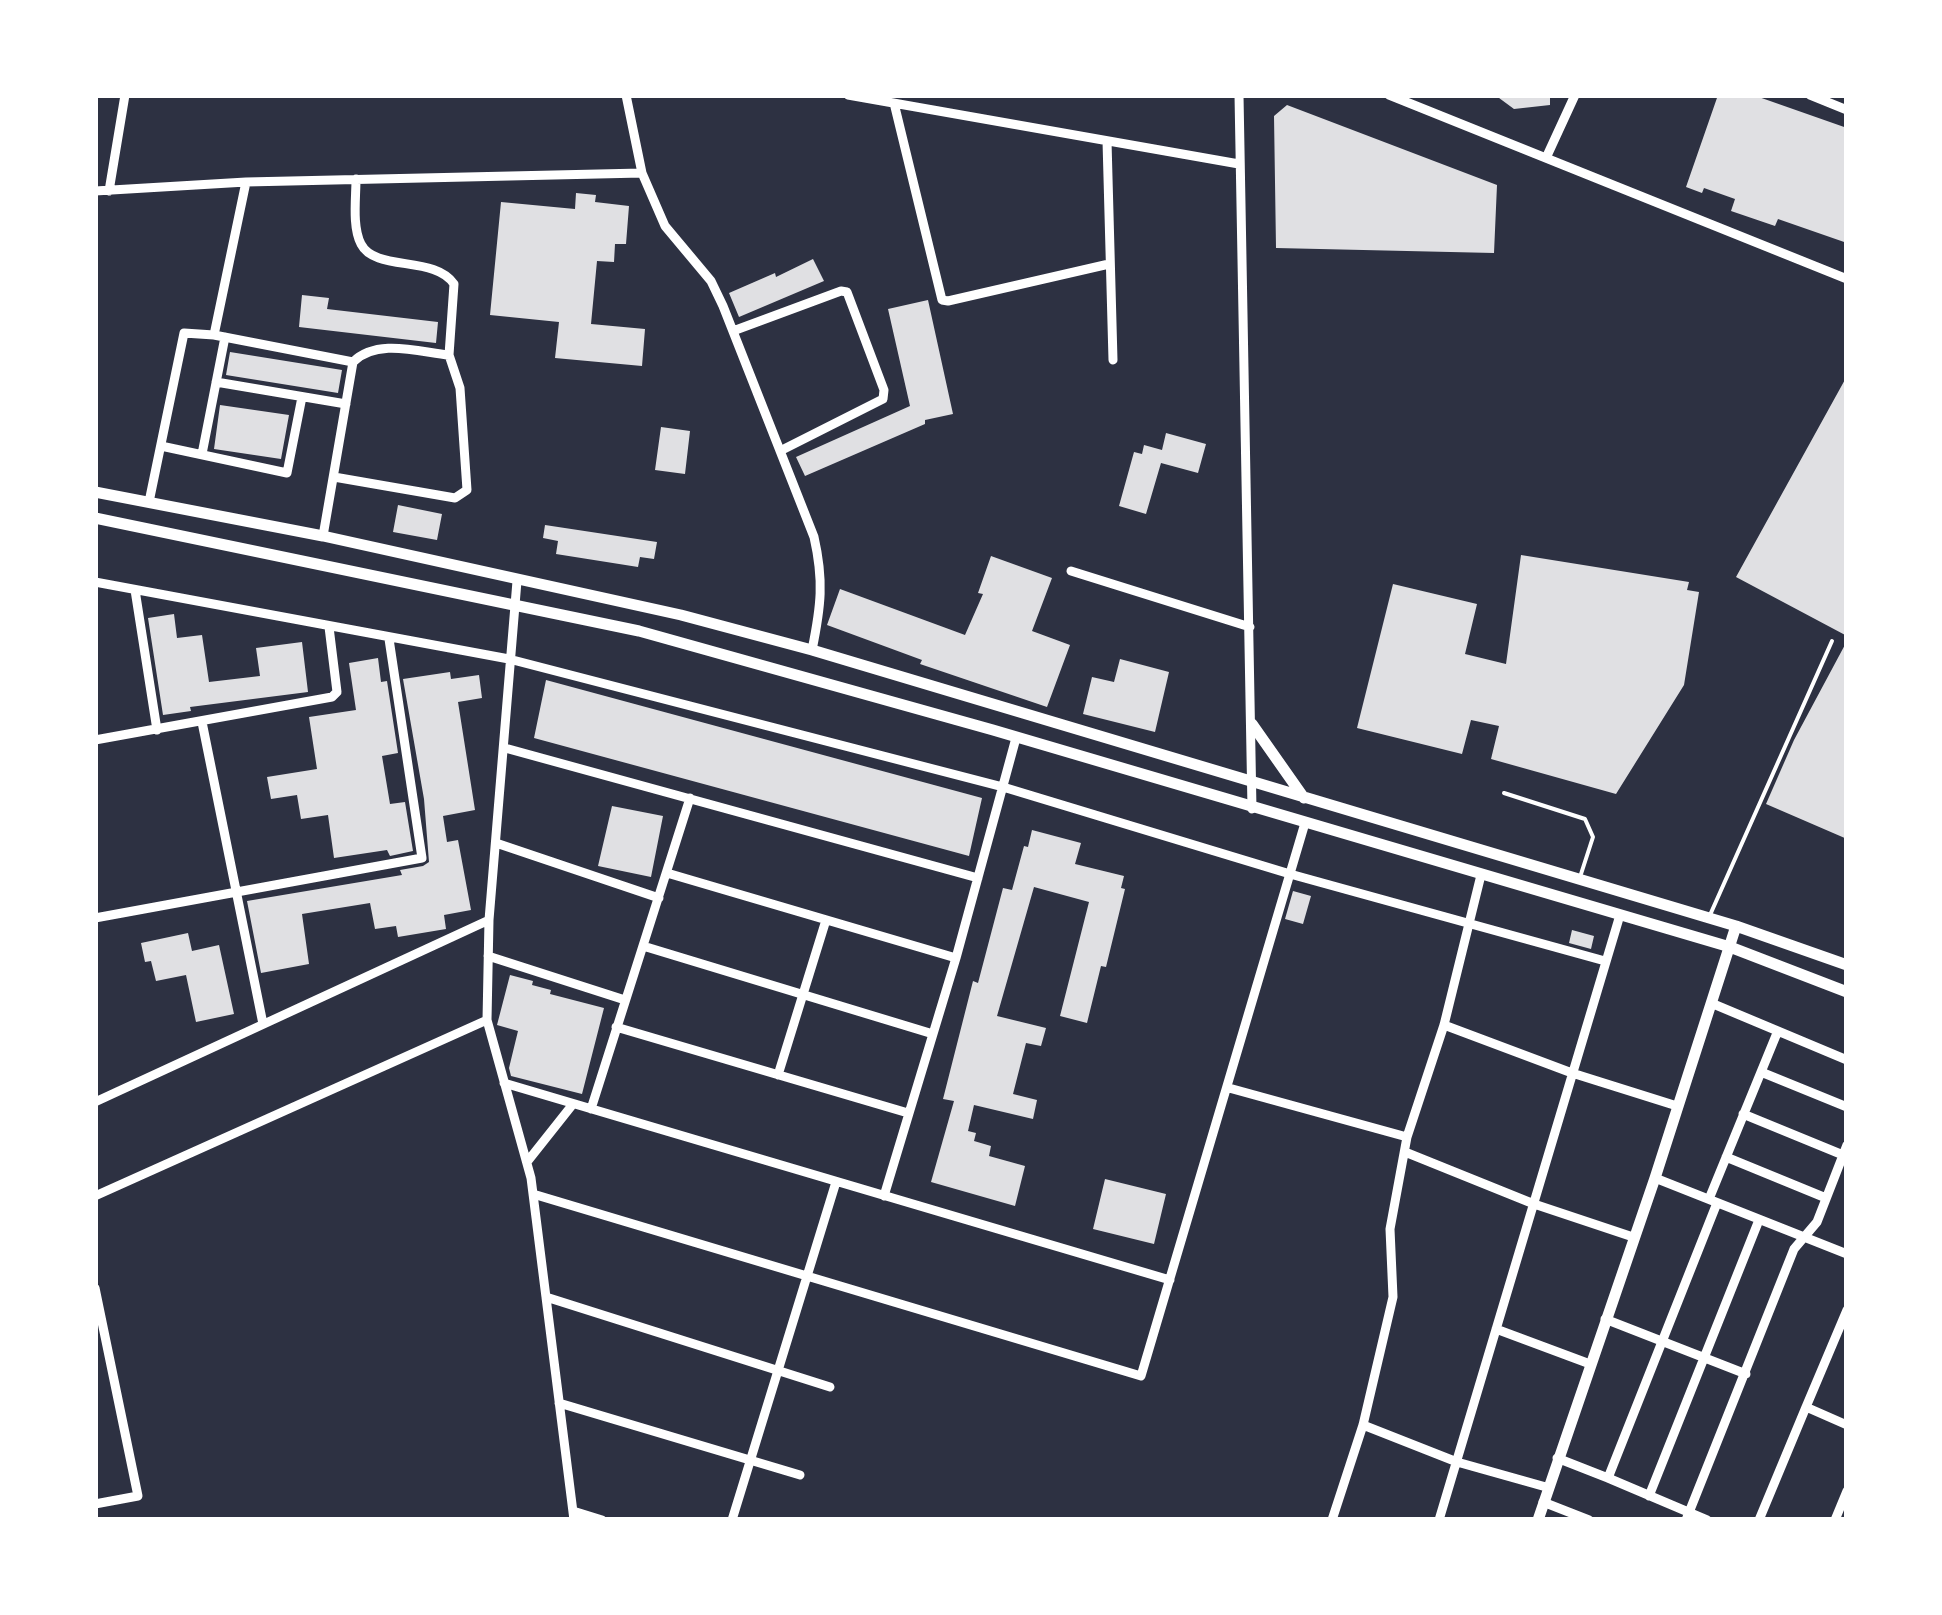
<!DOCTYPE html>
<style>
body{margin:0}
#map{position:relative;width:1942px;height:1615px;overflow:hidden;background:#2d3142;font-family:Raleway,sans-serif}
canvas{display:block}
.frame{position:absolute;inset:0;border:98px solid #fff;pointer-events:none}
</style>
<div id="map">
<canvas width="1942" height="1615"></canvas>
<div class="frame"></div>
</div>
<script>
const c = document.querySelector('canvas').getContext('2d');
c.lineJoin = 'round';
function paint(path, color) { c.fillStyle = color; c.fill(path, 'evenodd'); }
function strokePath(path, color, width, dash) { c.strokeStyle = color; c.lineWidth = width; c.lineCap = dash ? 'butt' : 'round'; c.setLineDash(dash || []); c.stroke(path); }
const building = new Path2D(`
 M1495,95h55v10l-36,4z
 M1718,95h35l94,33v115l-69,-24 -3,7 -44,-15 4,-12 -31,-11 -2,5 -16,-6z
 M1287,105l210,80 -3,68 -218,-5 -2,-132z
 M576,193l20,2 -1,7 34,4 -3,38h-11l-1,18 -17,-1 -6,63 54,5 -3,37 -87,-8 4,-36 -69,-7 11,-113 74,7z
 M813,259l11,22 -85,36 -10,-24 46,-20 1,4z
 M302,295l27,3 -2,11 111,13 -2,21 -137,-16z
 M928,300l25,114 -28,6v4l-120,52 -9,-19 114,-51 -22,-97z
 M230,352l112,18 -4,23 -112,-18z
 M1847,376v260l-111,-59z
 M220,405l69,10 -8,44 -67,-10z
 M661,427l29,4 -5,43 -30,-4z
 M1166,433l40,11 -8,29 -37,-10 -15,51 -27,-8 15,-54 8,2 2,-9 18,5z
 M398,505l44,9 -5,26 -44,-8z
 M545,525l112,17 -3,17 -14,-2 -2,10 -82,-13 2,-13 -15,-3z
 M1521,555l168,27 -2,8 12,2 -15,93 -68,109 -125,-35 8,-33 -28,-6 -9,34 -105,-26 36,-144 84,20 -12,50 41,10z
 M991,556l61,22 -20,53 38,14 -23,62 -127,-43 2,-4 -95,-35 13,-36 125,46 18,-41 -5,-1z
 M174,614l3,24 25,-3 7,47 51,-6 -4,-28 46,-6 6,50 -118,15 1,4 -28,4 -15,-97z
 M1847,641v198l-81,-35 28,-64z
 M378,658l3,24 6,-1 11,72 -16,3 8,48 15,-2 8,49 -23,5 -3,-6 -53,8 -6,-43 -27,4 -4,-24 -26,4 -4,-22 50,-8 -8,-52 47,-7 -7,-47z
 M1120,659l49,13 -14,60 -72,-18 9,-37 22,5z
 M450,672l1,7 28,-4 3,23 -24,4 17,108 -32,6 4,26 11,-2 13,70 -27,5 2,14 -48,8 -2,-11 -21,3 -5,-26 -68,11 7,50 -48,9 -14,-72 155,-26 -2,-5 23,-4 6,-4 -5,-63 -21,-120z
 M546,680l436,118 -13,58 -435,-118z
 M612,806l51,10 -12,61 -53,-11z
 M1032,830l49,13 -6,21 49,12 -3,12 4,1 -19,78 -5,-1 -14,57 -27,-7 29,-114 -55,-15 -37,129 49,12 -5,18 -15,-3 -13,51 24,6 -4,19 -59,-14 -6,26 8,2 -2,8 17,5 -2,10 36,10 -10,40 -84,-24 23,-81 -11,-2 30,-118 5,2 25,-95 9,2 12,-44 4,1z
 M1293,891l18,5 -8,28 -18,-5z
 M1572,930l22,6 -3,13 -22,-6z
 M188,933l4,18 27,-6 15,69 -38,8 -10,-47 -30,6 -5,-20 -6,1 -4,-19z
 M510,975l23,6 -1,4 19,5 -1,4 54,14 -22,86 -71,-18 -2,-8 9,-37 -21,-6z
 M1105,1179l61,15 -12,50 -61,-15z`);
const service = new Path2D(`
 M1504,793l81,26 8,18 -12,37
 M1710,915l122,-274`);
const minor = new Path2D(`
 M626,95l16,78 23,53 46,55 12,25 91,231c10,44 7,69 -2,113
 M848,95l391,69
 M1239,95l13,714
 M1389,95l458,184
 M1810,95l37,15
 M894,103l48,197 6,1 161,-37
 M1107,141l6,219
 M1546,158l29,-63
 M95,191l151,-9 396,-9
 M109,191l16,-96
 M733,331l108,-40 6,1 37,98 -1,9 -103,52
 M214,335l32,-153
 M216,382l130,22
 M161,446l126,27 15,-76
 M202,454l23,-117
 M334,477l121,21 12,-8 -7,-102 -11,-33 5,-71c-19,-29 -79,-12 -93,-40 -9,-17 -5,-46 -5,-65
 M149,502l35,-169 30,2 139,27
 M323,536l30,-174c24,-24 66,-10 96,-7
 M1071,571l179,56
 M517,581l-28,339 -2,100 44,158 43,342
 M95,582l414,77 494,128 287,87 315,87
 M135,590l22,140
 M202,722l61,302
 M95,740l237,-43 5,-5 -8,-65
 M505,748l473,130
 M496,843l163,55
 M667,873l289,85
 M95,918l327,-60 -33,-219
 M643,946l290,88
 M488,956l137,44
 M1711,1003l136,57
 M1444,1025l128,48 105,33
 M616,1027l292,86
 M1761,1072l86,35
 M778,1075l48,-155
 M504,1083l666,197
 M1229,1088l178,49
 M95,1102l394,-182
 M591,1109l99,-311
 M1743,1114l100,41
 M1405,1152l129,52 99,33
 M1726,1157l100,41
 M527,1162l46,-58
 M1655,1178l192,76
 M533,1194l608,182 164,-553
 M95,1196l392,-176
 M884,1196l72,-238 60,-220
 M1709,1199l68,-166
 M95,1288l43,208 -43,8
 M546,1297l284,90
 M1847,1310l-41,97 41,18
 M1605,1319l141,55
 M1496,1329l94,35
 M559,1403l241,72
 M1363,1425l94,37 89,25
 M1557,1458l51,20
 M1649,1496l110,-276
 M1543,1502l46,18
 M573,1511l29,9
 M732,1520l104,-338
 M1332,1520l31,-95 30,-128 -3,-68 17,-92 37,-112 37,-150
 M1439,1520l181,-605
 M1686,1520l108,-271 23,-27 30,-77
 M1707,1520l-99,-42 109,-275
 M1759,1520l47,-113
 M1835,1520l12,-29`);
const tertiary = new Path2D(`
 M95,492l228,44 358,79 131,35 924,276 111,39
 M95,518l544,113 354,99 737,217 117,45
 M1252,724l52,74
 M1538,1520l117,-342 81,-252`);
paint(building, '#e0e0e3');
strokePath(service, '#fff', 4);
strokePath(minor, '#fff', 9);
strokePath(tertiary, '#fff', 11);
</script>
